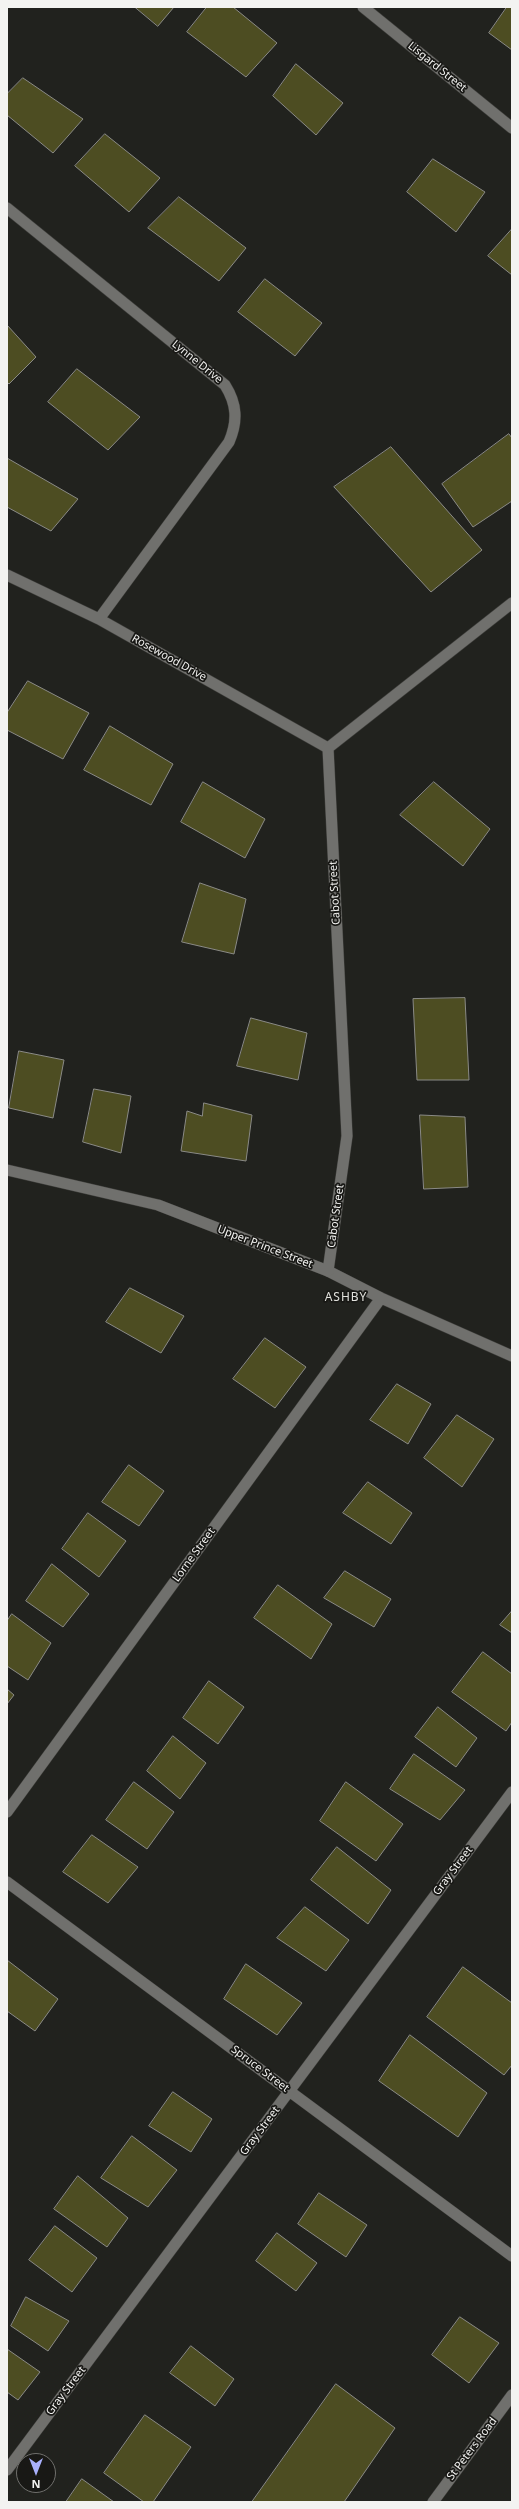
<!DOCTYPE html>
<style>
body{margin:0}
#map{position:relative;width:519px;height:2509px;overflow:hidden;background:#21221e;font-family:"Noto Sans",sans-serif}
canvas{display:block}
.frame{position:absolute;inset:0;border:8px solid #f3f3f1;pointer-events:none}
.north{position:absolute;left:16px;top:2453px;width:40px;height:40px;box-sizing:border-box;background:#181815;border:1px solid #70706d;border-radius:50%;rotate:180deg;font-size:11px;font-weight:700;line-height:16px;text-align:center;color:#f3f3f1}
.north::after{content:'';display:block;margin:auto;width:14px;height:18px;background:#a9b0fc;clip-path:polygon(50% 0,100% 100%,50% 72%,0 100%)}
</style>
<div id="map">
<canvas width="519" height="2509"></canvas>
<div class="frame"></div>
<div class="north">N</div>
</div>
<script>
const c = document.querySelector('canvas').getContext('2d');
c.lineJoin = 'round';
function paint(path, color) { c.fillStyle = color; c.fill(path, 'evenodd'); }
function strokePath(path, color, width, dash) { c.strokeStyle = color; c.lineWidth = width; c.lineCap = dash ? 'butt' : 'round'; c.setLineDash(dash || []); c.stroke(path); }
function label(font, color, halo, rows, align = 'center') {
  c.font = font + ' "Noto Sans",sans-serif'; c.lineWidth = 3.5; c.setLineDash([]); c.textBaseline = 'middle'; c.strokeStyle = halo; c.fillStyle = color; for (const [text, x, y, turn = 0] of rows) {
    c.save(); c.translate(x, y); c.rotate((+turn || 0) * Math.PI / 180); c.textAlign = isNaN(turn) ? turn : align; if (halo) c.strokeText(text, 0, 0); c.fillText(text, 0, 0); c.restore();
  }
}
const building = new Path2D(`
 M135,7h39l-16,19z
 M207,7h26l44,36 -31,34 -59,-45z
 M507,7h5v43l-23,-17z
 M296,64l47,39 -27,32 -43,-39z
 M23,78l60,41 -30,34 -46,-38v-21z
 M105,134l55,44 -31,34 -54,-46z
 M433,159l52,33 -29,40 -49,-40z
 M179,197l67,51 -27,33 -71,-53z
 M512,229v46l-24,-19z
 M265,279l57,44 -27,33 -57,-44z
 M7,325l29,32 -27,27 -2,-2z
 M77,369l63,48 -32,33 -60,-48z
 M509,434l3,4v63l-39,26 -31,-43z
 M391,447l91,103 -51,42 -97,-105z
 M7,458l71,41 -27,32 -44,-24z
 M28,681l61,32 -26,46 -56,-29v-17z
 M110,726l63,38 -22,41 -67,-35z
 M203,782l62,37 -20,39 -64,-36z
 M434,782l56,47 -27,37 -63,-51z
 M200,883l46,16 -12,55 -52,-12z
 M465,998l4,82h-52l-4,-81z
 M251,1018l56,15 -9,47 -61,-14z
 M19,1051l45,9 -11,58 -44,-10z
 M94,1089l37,7 -10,57 -38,-11z
 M204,1103l48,12 -6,46 -65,-10 6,-40 15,5z
 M420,1115l45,2 3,70 -44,2z
 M130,1288l54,28 -23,37 -55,-31z
 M265,1338l41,29 -31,41 -42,-29z
 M397,1384l34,20 -23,40 -38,-24z
 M457,1415l37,24 -32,48 -38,-29z
 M129,1465l35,26 -25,35 -37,-24z
 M368,1482l44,31 -21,31 -48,-31z
 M88,1513l38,28 -27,36 -37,-28z
 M52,1564l37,30 -26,33 -37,-26z
 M345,1571l46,28 -17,28 -50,-29z
 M278,1585l54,39 -21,35 -57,-41z
 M512,1611v22l-12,-8z
 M12,1614l39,29 -23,37 -21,-14v-45z
 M483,1652l29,22v48l-6,9 -54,-39z
 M209,1681l35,26 -26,37 -35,-26z
 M7,1689l7,6 -7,9z
 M438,1707l39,31 -21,29 -41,-30z
 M173,1736l33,27 -26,36 -33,-28z
 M414,1754l51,36 -25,30 -50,-31z
 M134,1782l40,30 -27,37 -41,-29z
 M346,1782l57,42 -27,37 -56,-40z
 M92,1835l46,32 -30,36 -45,-31z
 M337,1847l54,43 -23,34 -57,-44z
 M305,1907l44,33 -23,31 -49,-33z
 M7,1960l51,39 -23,32 -28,-20z
 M246,1964l56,39 -25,32 -53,-36z
 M463,1967l49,36v62l-8,10 -77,-58z
 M410,2035l77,58 -29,44 -79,-56z
 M173,2092l39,27 -21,33 -42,-26z
 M132,2136l45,34 -29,37 -47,-29z
 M78,2176l50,42 -21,29 -53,-38z
 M319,2193l48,32 -21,32 -48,-33z
 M55,2226l42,32 -25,34 -43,-32z
 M277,2233l40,30 -21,28 -40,-30z
 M26,2297l43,24 -21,30 -37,-25z
 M460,2317l39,26 -30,40 -37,-28z
 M191,2346l43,33 -19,27 -45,-33z
 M7,2349l33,23 -22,28 -11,-8z
 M336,2384l59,44 -51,74h-92z
 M145,2415l46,32 -38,55h-9l-40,-29z
 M82,2479l32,23h-48z`);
const minor = new Path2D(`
 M363,7l149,121
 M7,208l218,177c12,19 13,36 4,57l-130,177
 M7,575l92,44 229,129
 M328,1271l53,27 131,58
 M7,1812l374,-514
 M7,1882l505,374
 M7,2470l505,-678
 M433,2502l79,-107`);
const tertiary = new Path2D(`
 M7,1170l151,35 170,66 19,-135 -19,-388 184,-145`);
const streetNames = [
 ["Lisgard Street",437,67,39],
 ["Lynne Drive",197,362,39],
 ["Rosewood Drive",169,658,29],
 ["Cabot Street",335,893,-93],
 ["Cabot Street",336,1216,-82],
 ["Upper Prince Street",265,1247,21],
 ["Lorne Street",194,1555,-54],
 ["Gray Street",453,1871,-53],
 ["Spruce Street",260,2069,37],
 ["Gray Street",260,2131,-53],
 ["Gray Street",66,2391,-53],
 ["St Peters Road",472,2449,-53]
];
const neighbourhoodNames = [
 ["ASHBY",346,1298]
];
paint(building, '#4d4d22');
strokePath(building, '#8a8a86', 1);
strokePath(minor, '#3e3e3b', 12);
strokePath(tertiary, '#3e3e3b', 12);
strokePath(minor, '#70706d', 11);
strokePath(tertiary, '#70706d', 11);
label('11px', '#f3f3f1', '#181815', streetNames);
c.letterSpacing = '1px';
label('12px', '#e1e1dc', '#181815', neighbourhoodNames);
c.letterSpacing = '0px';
</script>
